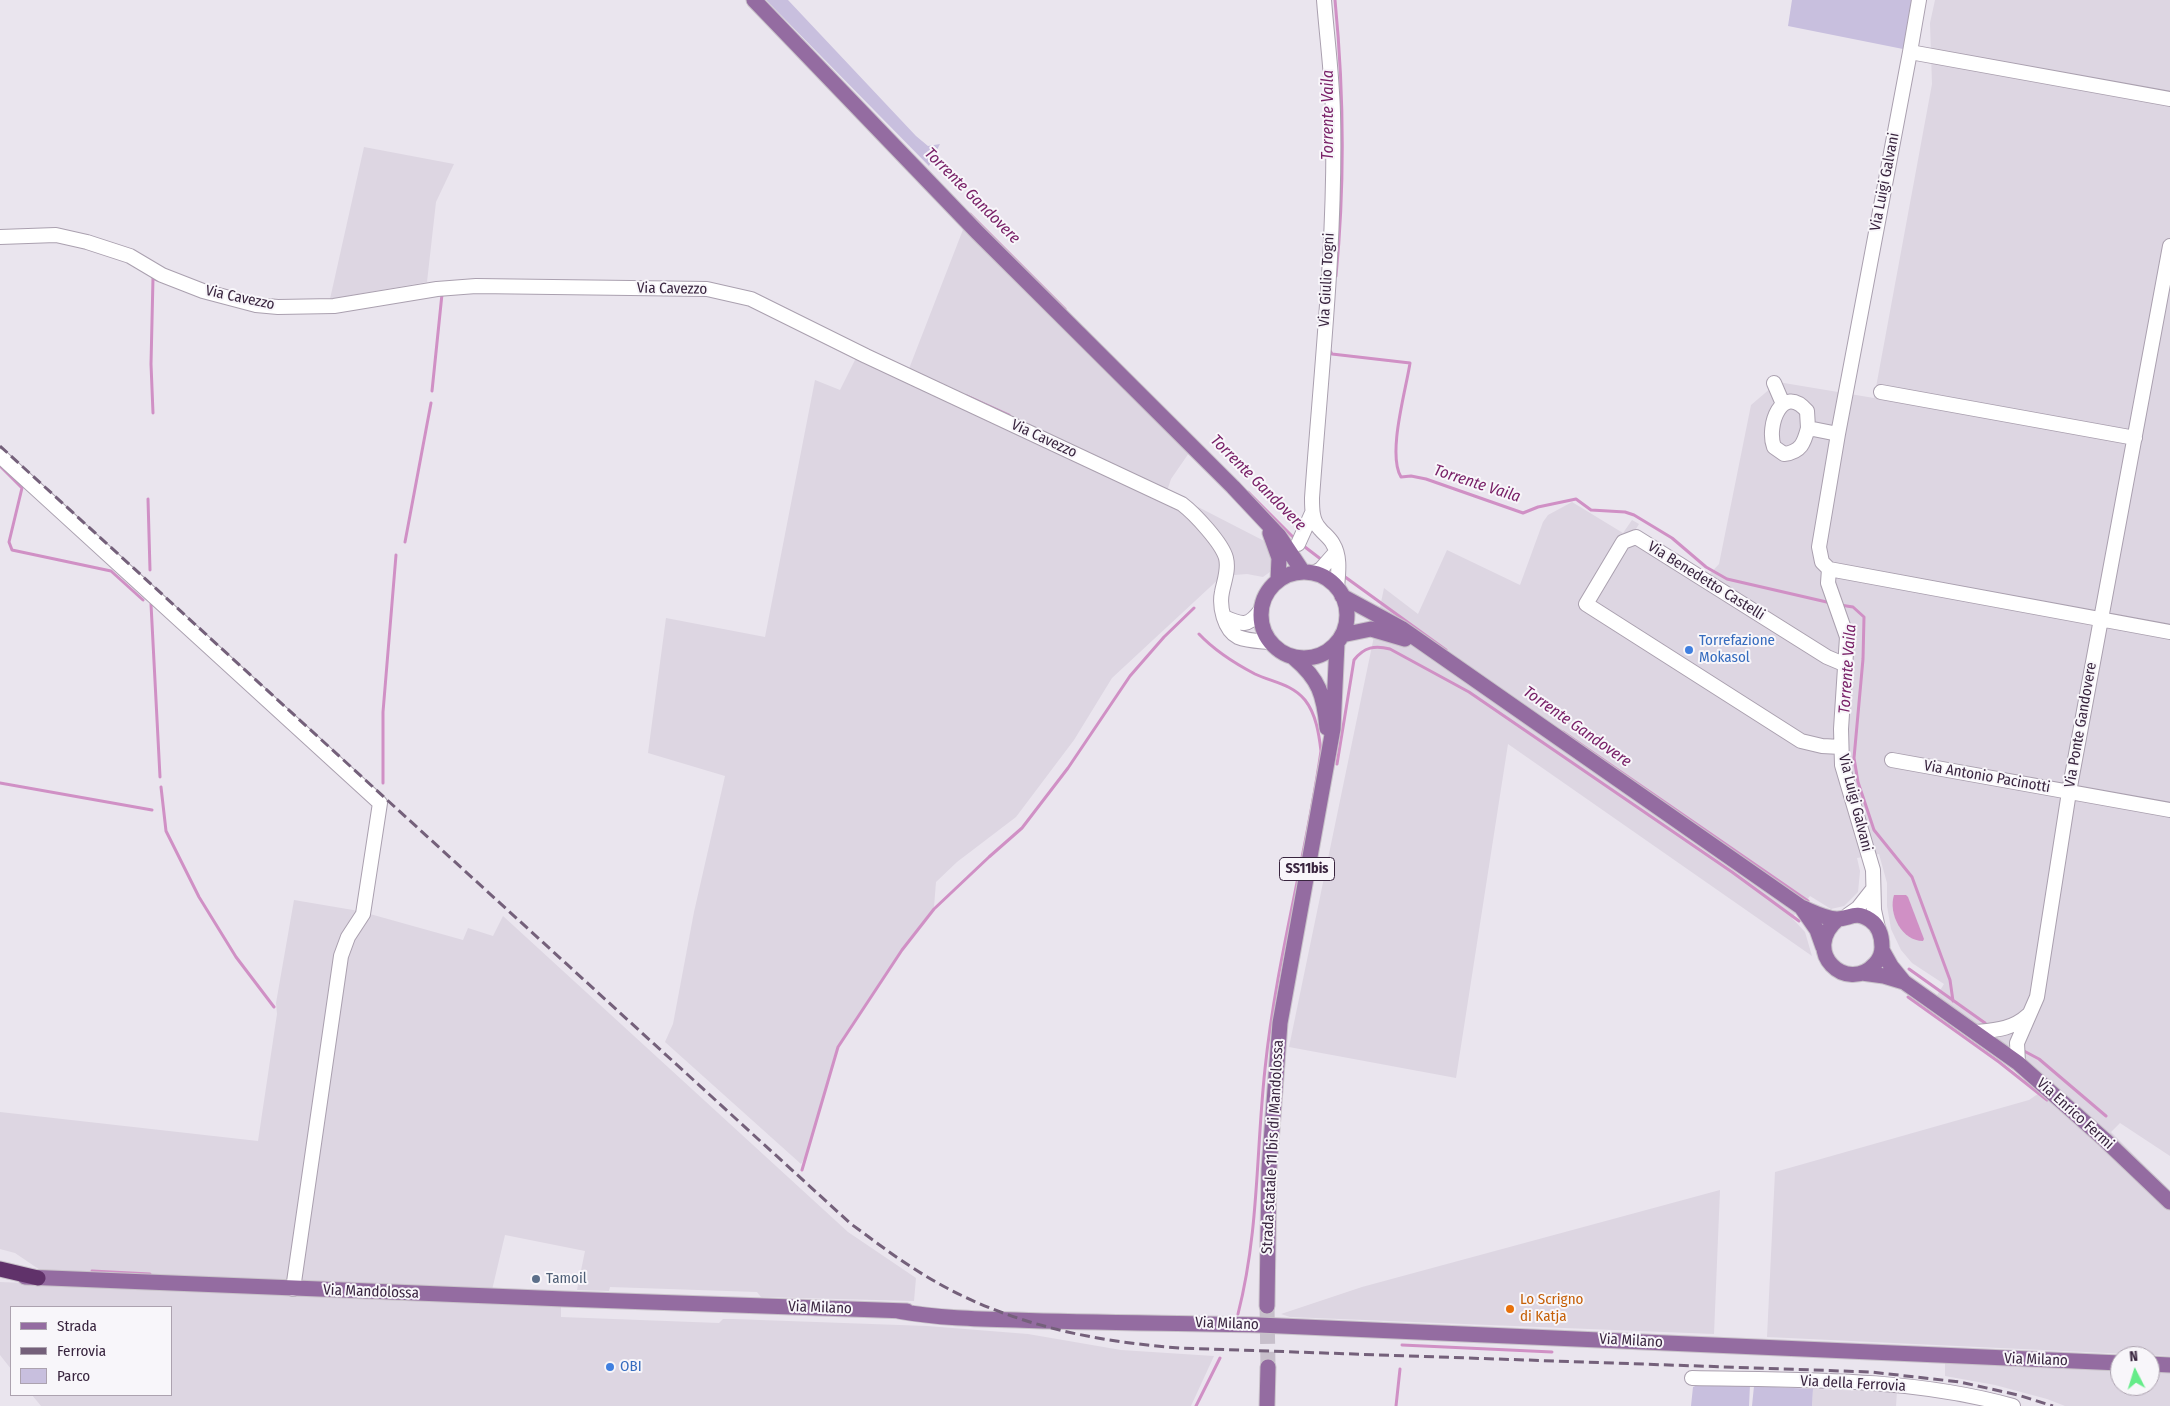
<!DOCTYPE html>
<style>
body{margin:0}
#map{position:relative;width:2170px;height:1406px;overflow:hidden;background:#eae5ee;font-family:"Fira Sans Condensed",sans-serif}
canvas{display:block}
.legend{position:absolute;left:10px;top:1306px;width:162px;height:90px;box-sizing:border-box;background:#f8f6fa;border:1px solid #aca2af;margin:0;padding:6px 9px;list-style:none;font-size:15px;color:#39253f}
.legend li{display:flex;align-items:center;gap:10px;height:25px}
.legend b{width:25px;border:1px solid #aca2af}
.north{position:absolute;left:2110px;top:1346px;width:50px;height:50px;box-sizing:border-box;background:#f8f6fa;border:1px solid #aca2af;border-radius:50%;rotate:355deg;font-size:14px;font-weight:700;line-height:20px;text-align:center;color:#39253f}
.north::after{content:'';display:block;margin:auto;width:18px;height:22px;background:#65ec89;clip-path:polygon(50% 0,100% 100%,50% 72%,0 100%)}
</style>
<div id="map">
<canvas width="2170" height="1406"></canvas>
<ul class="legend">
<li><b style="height:6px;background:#946ca1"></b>Strada</li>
<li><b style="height:6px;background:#74607a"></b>Ferrovia</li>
<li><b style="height:14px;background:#c8bfde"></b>Parco</li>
</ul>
<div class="north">N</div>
</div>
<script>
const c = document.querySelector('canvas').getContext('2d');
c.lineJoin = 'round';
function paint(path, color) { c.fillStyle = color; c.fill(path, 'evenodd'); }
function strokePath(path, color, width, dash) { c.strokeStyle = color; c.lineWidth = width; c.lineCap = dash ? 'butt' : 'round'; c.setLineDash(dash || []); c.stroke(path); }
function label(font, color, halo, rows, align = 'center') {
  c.font = font + ' "Fira Sans Condensed",sans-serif'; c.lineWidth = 4; c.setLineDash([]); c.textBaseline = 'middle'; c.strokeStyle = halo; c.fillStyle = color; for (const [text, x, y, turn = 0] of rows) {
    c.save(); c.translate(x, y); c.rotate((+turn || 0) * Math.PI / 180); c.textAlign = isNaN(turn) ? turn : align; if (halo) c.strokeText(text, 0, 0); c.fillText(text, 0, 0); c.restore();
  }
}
const built = new Path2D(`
 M1935,0h235v1156l-50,-33 -9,9 59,59v165l-403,-19 8,-165 254,-72 19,-13 -114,-87 10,-16 -32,-21 -11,-13 -10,-21 -4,-23v-23l-8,-29 -22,4 3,13 -2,21 -14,14 -13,3 -21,-13 -18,22 13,14 7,24 -304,-212 -52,334 -167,-31 95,-459 34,26 29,-64 73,35 23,-63 5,-7 24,-13 51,31 9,-13 7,4 -5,8 73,45 12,-13 32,-159 27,-23 96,16 58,-314 -2,-61z
 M364,147l90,17 -18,38 -9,80 -97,17z
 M964,227l227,223 -20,29 -4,12 105,54 2,24 -11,8 -16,-3 -25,2 -110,102 -38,62 -58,77 -59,45 -21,20 -2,25 -33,43 -64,97 -32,110 -4,7 -136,-122 8,-18 21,-112 31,-136 -77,-23 18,-135 99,19 50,-257 25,10 17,-34 48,23z
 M294,900l65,11 -18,29 -52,342 -246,-10 -28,-19 -15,-4v-137l258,29 19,-127 -1,-11z
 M370,914l93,26 5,-12 25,8 10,-20 345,316 68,46 -2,23 -153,-4 -4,-5 -147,-5 -1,4 -32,-1 8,-39 -80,-16 -13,55 -195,-8 48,-320 6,-21z
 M1720,1190l-6,144 -424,-17 -9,-3 81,-27z
 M0,1282l561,22v13l158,6 4,-4h10l194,7 101,8 93,16 93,6 -23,50h-1150l-9,-11h139v-88h-160v62l-11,-14z
 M1945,1363l175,5v18h30v-17l20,1v36h-105l-18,-7 -52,-14 -50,-9z
 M1813,1389l84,3 -1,14h-84z`);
const green = new Path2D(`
 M766,0h22l128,136 12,10 12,-2 -11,22z
 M1792,0h120l-9,49 -115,-23z
 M1700,1384l50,1 -1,21h-58l2,-19z
 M1754,1386l59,3 -1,17h-60z`);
const water = new Path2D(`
 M1894,895h12l2,2 16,42 -1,2c-21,0 -35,-27 -29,-46z`);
const stream = new Path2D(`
 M1335,0c9,92 10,184 1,276
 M970,214l95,95
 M1329,349l3,5 78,9c-4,27 -23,91 -9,114l10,-1 15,3 97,34 15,-6 38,-8 15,11 34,2 9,3 38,23 34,29 21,12 104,24
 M432,391l10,-97
 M967,396l42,19
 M153,413l-2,-49 2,-86 4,2
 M0,466l22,22 -13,54 3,8 99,21 32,29
 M1248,492l47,47
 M148,499l2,71
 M405,542l26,-139
 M1301,544l21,16
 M1341,574l105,76
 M151,604l9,173
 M1840,605l13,2 11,10 -1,42 -9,99 4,24 16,48 38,47 38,103 3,21
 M1199,634c16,17 35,29 56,40 17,8 37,10 50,26 11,14 14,34 16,51 -15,106 -45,210 -56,318 -9,83 -6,163 -27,245
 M1563,732l245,169
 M1337,764l17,-104c10,-13 21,-15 36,-11l79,43 263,180 67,49
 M0,783l152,27
 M383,783v-71l13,-157
 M161,787l5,44 33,66 37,60 38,50
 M1909,969l76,54
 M1908,997l91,65 48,38
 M2024,1051l15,8 67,57
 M802,1170l36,-123 64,-97 32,-41 55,-52 33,-29 46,-60 62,-92 34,-39 30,-29
 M92,1271l58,3
 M1402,1345l150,7
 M1196,1406l24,-48
 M1396,1406l4,-37`);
const majorTunnel = new Path2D(`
 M1267,1306l1,61`);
const minor = new Path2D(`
 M1324,0c3,38 8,75 9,113 3,128 -12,258 -21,385 0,11 0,23 8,31 4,5 10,9 13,15 8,13 5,30 4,44
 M1910,52l9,-52
 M2170,99l-260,-47 -72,382 -19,113 3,15 7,7 341,63
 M0,237l56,-2 31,7 43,14 32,19 41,16 53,14 22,2 56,-1 103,-17 39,-3 231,3 44,10 115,57 316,148c13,10 40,39 44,54 3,12 -2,23 -4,34 -3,14 2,38 16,45 10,4 21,4 31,5
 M1774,383l9,21
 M1881,392l254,46
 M1808,428c-4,15 -7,24 -24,26l-10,-7c-8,-21 8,-65 33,-36l1,17 30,6
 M0,456l380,347 -17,111 -15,23 -7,19 -48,333
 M1298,544l14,-31
 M1829,569l-1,14 19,54 -6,92 1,36 31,105 1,40 4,18
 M1314,573l7,-4 15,-17
 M1224,617c18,8 24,10 36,-6
 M1841,747l-19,-1 -21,-5 -215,-137 37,-62 13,-5 191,120 19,8
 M1892,760l278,50
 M1848,915l10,-7 15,-19
 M1976,1032c20,-2 37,-3 52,-17
 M2018,1063l-1,-20 20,-46 32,-205 101,-546
 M1692,1378c106,2 217,-1 321,28`);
const major = new Path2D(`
 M754,0l223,232 256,255 46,49 24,36
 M1270,533l9,25 -1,22
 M1261 615a43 43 0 1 1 86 0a43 43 0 1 1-86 0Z
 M1342,596l59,32 400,279c10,4 24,12 36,12 13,0 18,-9 33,1 9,6 12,16 12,27 0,6 -2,12 -7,17 -28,31 -75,-13 -37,-45
 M1342,635l29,-6 34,10
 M1294,658c25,21 30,37 33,70
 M1801,907l16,23 6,17
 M1882,950l9,16 13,16 114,81 87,77 65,62
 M1862,973l22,3 20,6
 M25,1277l539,22 343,12
 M1267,1306l2,-137 11,-146 53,-294 4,-86
 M898,1311c39,7 78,8 118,9 81,3 162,3 243,5l861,38
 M2150,1364l20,1
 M1267,1406l1,-39`);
const highway = new Path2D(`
 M0,1269l38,9`);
const rail = new Path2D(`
 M0,446l851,778c21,15 41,31 62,44 81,53 172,73 267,80l691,24 89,10 58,13 35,11`);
const markers = [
 [1689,650,5,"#3f7fe0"],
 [536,1279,5,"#5c6f8a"],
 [1510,1309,5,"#e8710a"],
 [610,1367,5,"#3f7fe0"]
];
const shields = [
 [1307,869,55]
];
const shieldNames = [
 ["SS11bis",1307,869]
];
const streetNames = [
 ["Via Luigi Galvani",1885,182,-79],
 ["Via Giulio Togni",1327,280,-87],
 ["Via Cavezzo",672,289,1],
 ["Via Cavezzo",240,298,12],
 ["Via Cavezzo",1044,439,25],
 ["Via Benedetto Castelli",1706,581,32],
 ["Via Ponte Gandovere",2081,725,-80],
 ["Via Antonio Pacinotti",1987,777,10],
 ["Via Luigi Galvani",1855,803,76],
 ["Via Enrico Fermi",2075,1114,42],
 ["Strada statale 11 bis di Mandolossa",1273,1147,-87],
 ["Via Mandolossa",371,1292,2],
 ["Via Milano",820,1308,2],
 ["Via Milano",1227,1324,2],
 ["Via Milano",1631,1341,3],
 ["Via Milano",2036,1360,2],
 ["Via della Ferrovia",1853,1384,3]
];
const shopNames = [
 ["Torrefazione",1699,641],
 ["Mokasol",1699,658],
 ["OBI",620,1367]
];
const serviceNames = [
 ["Tamoil",546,1279]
];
const foodNames = [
 ["Lo Scrigno",1520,1300],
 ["di Katja",1520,1317]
];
const waterNames = [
 ["Torrente Vaila",1329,115,-90],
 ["Torrente Gandovere",972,196,45],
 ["Torrente Gandovere",1258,483,45],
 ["Torrente Vaila",1477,484,18],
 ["Torrente Vaila",1848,669,-86],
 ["Torrente Gandovere",1577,727,35]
];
paint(built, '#ddd6e2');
paint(green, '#c8bfde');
paint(water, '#d090c5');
strokePath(stream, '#d090c5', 3);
strokePath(majorTunnel, '#c7bfcb', 15, [15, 8]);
strokePath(minor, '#aaa0af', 16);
strokePath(major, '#c8c2c9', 17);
strokePath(highway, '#c8c2c9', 17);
strokePath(minor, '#fff', 14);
strokePath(major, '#946ca1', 15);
strokePath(highway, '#60326a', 15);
strokePath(rail, '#74607a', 3, [10, 5]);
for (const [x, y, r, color] of markers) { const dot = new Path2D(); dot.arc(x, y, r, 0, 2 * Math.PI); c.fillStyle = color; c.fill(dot); strokePath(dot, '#f8f6fa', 2); }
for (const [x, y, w] of shields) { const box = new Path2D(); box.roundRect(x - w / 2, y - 11.5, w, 23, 4); c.fillStyle = '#f8f6fa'; c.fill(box); strokePath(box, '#39253f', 1); }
label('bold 14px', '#39253f', null, shieldNames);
label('15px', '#39253f', '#f8f6fa', streetNames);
label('15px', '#366cbe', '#f8f6fa', shopNames, 'left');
label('15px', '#4e5e75', '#f8f6fa', serviceNames, 'left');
label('15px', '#c56008', '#f8f6fa', foodNames, 'left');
label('italic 16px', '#792168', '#f8f6fa', waterNames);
</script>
